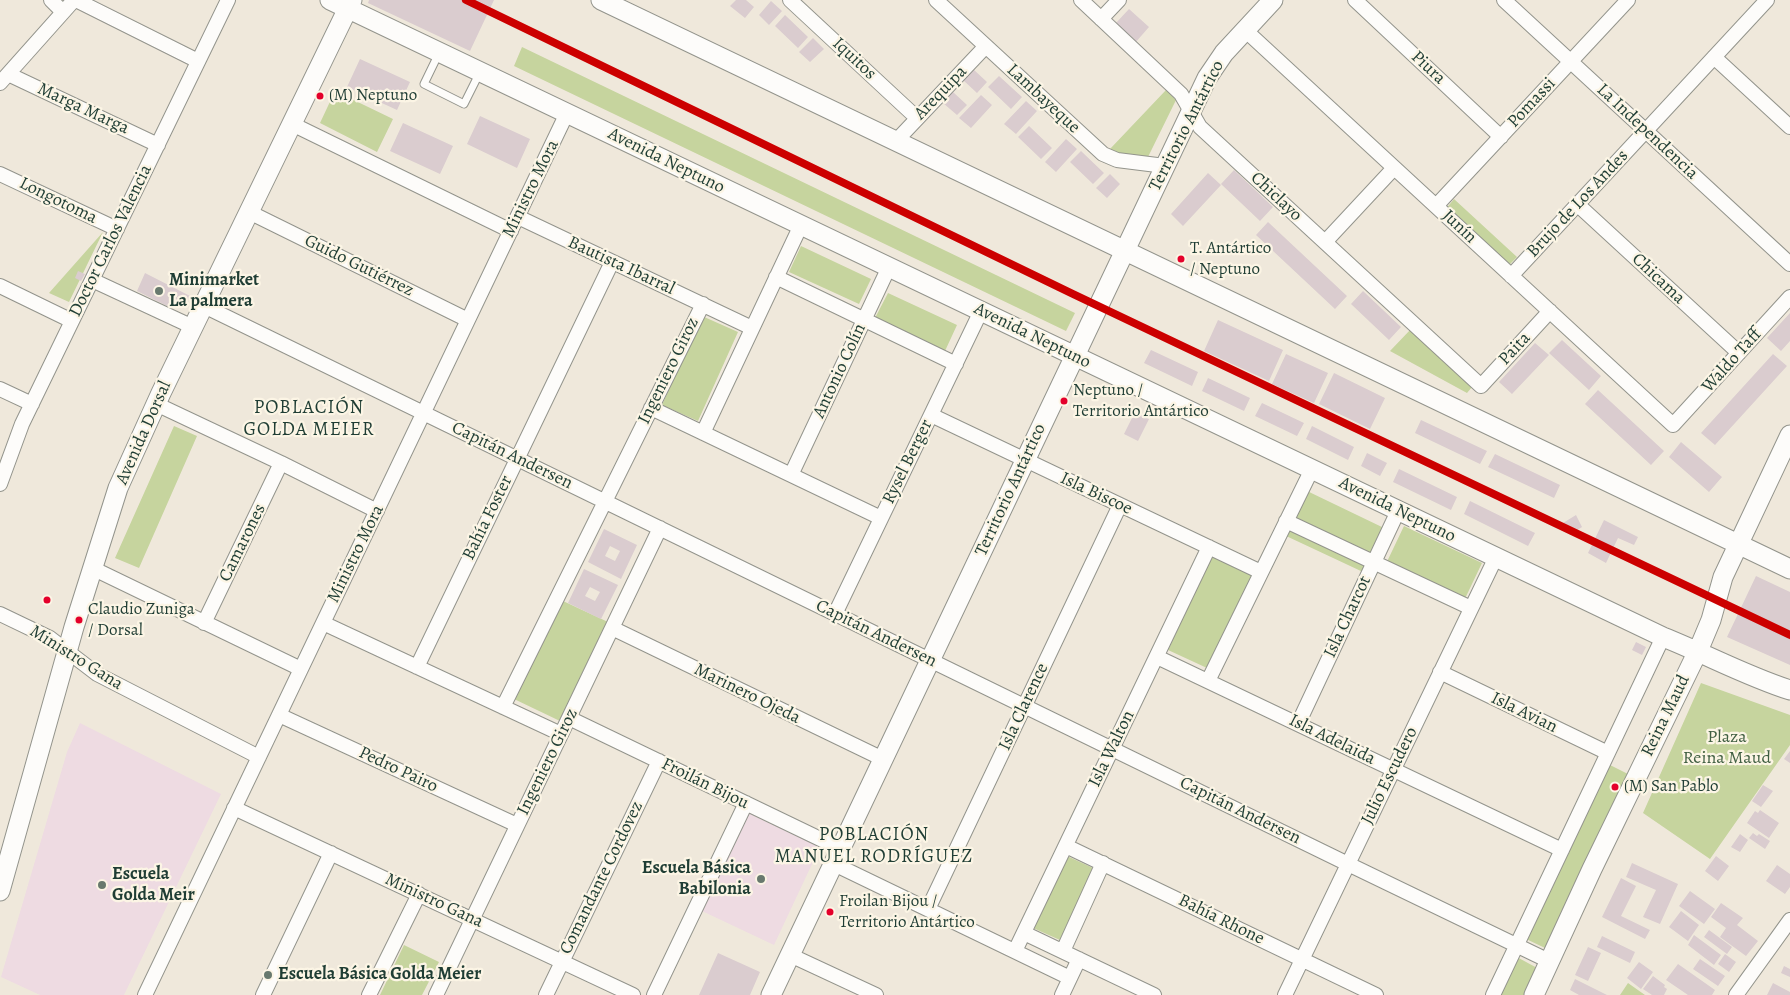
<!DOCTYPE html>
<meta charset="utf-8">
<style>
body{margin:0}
canvas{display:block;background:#efe8db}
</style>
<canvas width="1790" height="995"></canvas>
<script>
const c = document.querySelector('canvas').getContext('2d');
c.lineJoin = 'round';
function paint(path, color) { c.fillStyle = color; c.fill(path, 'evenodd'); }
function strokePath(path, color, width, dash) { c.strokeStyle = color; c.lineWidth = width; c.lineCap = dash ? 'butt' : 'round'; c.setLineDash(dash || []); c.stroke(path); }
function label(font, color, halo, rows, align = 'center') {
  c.font = font + ' Alegreya,serif'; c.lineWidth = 4.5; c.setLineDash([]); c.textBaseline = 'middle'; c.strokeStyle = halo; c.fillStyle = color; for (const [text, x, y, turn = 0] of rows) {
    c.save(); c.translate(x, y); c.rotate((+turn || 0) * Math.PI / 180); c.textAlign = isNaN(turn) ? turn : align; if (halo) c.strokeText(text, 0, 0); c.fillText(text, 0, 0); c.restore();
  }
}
const built = new Path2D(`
 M80,723l141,71 -97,201h-84l-39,-18 66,-225z
 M748,813l72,34 -46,98 -72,-34z`);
const green = new Path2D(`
 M522,47l553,266 -9,18 -552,-265z
 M1166,90l10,10 -28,57 -34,-5 -4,-3z
 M335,91l58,28 -16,33 -57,-29z
 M1454,199l63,58 -10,10 -62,-57z
 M103,232l-34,70 -20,-9z
 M801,246l70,33 -12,25 -70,-32z
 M888,293l69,32 -12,26 -70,-33z
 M702,316l36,16 -40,89 -36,-16z
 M1411,329l61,58 -5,6 -77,-42z
 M174,426l23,10 -58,132 -24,-10z
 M1305,490l79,38 -21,44 -79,-37z
 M1404,526l78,37 -21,44 -78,-37z
 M1213,554l39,21 -45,93 -39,-18z
 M563,601l45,21 -48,99 -46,-22z
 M1701,683l89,32v30l-80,114 -67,-46z
 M1606,763l22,11 -83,174 -21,-10z
 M1067,856l26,12 -33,72 -27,-12z
 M404,945l35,17 -17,33h-42z
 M1515,956l24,13 -12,26h-30z
 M1628,983l17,12h-25z`);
const building = new Path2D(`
 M369,0h125l-24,51 -102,-48z
 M736,0h10l8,7 -9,11 -15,-12z
 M771,1l11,10 -13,14 -10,-10z
 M1129,9l20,18 -14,16 -20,-19z
 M785,15l23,22 -10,11 -23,-22z
 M813,38l11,11 -14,13 -11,-10z
 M360,59l50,23 -13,28 -50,-23z
 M973,69l14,13 -10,11 -14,-13z
 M999,76l23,21 -11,12 -23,-22z
 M953,92l14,13 -10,10 -14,-12z
 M981,95l11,10 -21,23 -12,-10z
 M1026,101l11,10 -21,23 -12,-10z
 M480,116l50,23 -13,29 -50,-24z
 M403,123l50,23 -13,28 -50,-23z
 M1029,126l23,22 -11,11 -23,-22z
 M1066,139l11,10 -21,23 -11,-10z
 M1081,151l23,22 -11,11 -23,-22z
 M1234,170l39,37 -13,14 -39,-37z
 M1208,173l13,12 -38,41 -12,-12z
 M1110,174l10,10 -13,14 -11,-10z
 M1268,222l79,74 -12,13 -79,-74z
 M78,271l7,3 -4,7 -6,-3z
 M145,273l45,23 -5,10 -9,-5 -3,8 -36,-18z
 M1363,291l38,36 -12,13 -38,-36z
 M1790,313v28l-9,10 -14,-13z
 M1218,320l65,30 -14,31 -65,-30z
 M1562,340l39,36 -12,14 -40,-37z
 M1535,343l14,12 -37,39 -13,-12z
 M1151,350l47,22 -6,14 -48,-23z
 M1286,354l42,19 -14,30 -42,-19z
 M1773,354l14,12 -72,79 -14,-12z
 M1334,373l51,25 -15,31 -51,-25z
 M1208,378l42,20 -6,13 -42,-20z
 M1598,390l66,61 -13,14 -66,-61z
 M1262,403l42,20 -7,13 -42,-20z
 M1135,412l14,7 -11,22 -14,-7z
 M1421,420l66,31 -7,13 -65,-31z
 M1312,426l42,21 -6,13 -42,-21z
 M1681,442l41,35 -13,15 -40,-35z
 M1367,453l20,10 -7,13 -19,-10z
 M1495,454l65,31 -6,13 -66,-31z
 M1399,469l58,28 -6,13 -58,-28z
 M1470,501l65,32 -7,13 -64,-32z
 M1576,515l6,12 -12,8 -7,-12z
 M1604,520l34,17 -4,8 -16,-7 -12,25 -18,-10z
 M604,529l33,16 -16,34 -33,-17zM610,546l10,5 -5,10 -10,-5z
 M584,569l34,16 -17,34 -33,-16zM590,587l10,5 -5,9 -10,-5z
 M1756,576l34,16v73l-63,-28z
 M1636,642l10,5 -4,8 -10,-5z
 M1790,751v12l-6,-4z
 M1763,785l10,6 -12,16 -9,-6z
 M1760,810l19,13 -10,15 -22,-15 8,-12 3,2z
 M1753,833l4,3 2,-2 11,7 -5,8 -16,-11z
 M1740,834l8,6 -8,12 -9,-5z
 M1716,856l13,10 -11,15 -13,-10z
 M1632,863l46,21 -18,40 -17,-7 13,-27 -30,-13z
 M1777,865l13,9v13l-5,7 -19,-13z
 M1621,878l15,8 -15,30 29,14 -5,9 -43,-22z
 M1690,891l25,18 -11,15 -25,-18z
 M1721,903l22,15 -6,7 21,16 -12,15 -26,-19 6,-9 -15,-11z
 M1681,911l18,14 -11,16 -19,-14z
 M1709,930l23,17 -5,7 -23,-17z
 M1694,935l27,20 -7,10 -26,-20z
 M1602,936l33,16 -5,11 -33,-16z
 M1588,947l13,6 -13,28 -13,-6z
 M718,953l42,19 -10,23h-51z
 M1725,954l11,8 -7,10 -11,-8z
 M1700,959l25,17 -7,10 -25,-17z
 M1639,962l14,10 -12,17 -14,-11z
 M1678,964l37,26 -3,5h-24l-22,-15z
 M1784,966l6,3v8l-9,-4z
 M1653,976l12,9 -1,2 3,2 -3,6h-12l-9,-6z
 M1575,979l32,16h-28l-9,-5z
 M1773,983l17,9v3h-23z`);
const lane = new Path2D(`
 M439,53l-15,31 40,20 16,-32`);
const street = new Path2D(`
 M51,0l12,12
 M76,0l122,61
 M790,0l127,118
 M936,0l167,154 14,6 48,6
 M1081,0l100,94 19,33 281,259 69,-75
 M1355,0l146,137
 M1504,0l286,264
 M1101,19l18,-19
 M1245,30l428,395 117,-128
 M1714,57l76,70
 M8,74l150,71
 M0,83l74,-83
 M292,124l219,107
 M896,141l90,-95
 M0,174l117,55
 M1577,204l162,149
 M1436,206l192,-206
 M249,212l219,108
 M518,217l234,111
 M1325,242l69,-74
 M1511,276l256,-276
 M776,277l180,87
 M92,280l101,47
 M0,286l72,35
 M204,306l1144,558 201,97
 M0,389l32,15
 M156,404l125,59 96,48
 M651,408l230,110
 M931,415l330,157
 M703,433l98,-208
 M791,475l98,-208
 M0,484l22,-60 206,-424
 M1286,521l185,87
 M92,568l209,101
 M0,614l50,24 47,36 162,83
 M835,614l146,-303
 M204,623l77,-160
 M323,623l238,111
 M612,628l271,131
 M1157,657l405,193
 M417,667l195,-405
 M1440,672l168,81
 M1208,681l104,-212
 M503,707l200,-403
 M279,715l238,110
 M569,718l272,131
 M1298,724l100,-213
 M234,808l399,187
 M1066,846l310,149
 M834,864l236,114
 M928,909l192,-404
 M1024,933l130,62
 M1015,951l194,-404
 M1063,951l40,-88
 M790,955l86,40
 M145,995l422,-882
 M263,995l68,-142
 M369,995l50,-101
 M436,995l224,-467
 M546,995l113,-234
 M654,995l92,-192
 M1062,995l17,-36
 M1285,995l211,-438
 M1493,995l170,-358
 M1736,995l54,-75`);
const secondary = new Path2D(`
 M330,0l1333,637c43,17 83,39 127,53
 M601,0l1189,569
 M0,891l74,-264 44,-139 43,-95 191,-393
 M771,995l436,-917 17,-25 49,-53
 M1534,995l58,-126 106,-218 13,-31 12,-43 67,-142`);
const metro1 = new Path2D(`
 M466,0l607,294 717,341`);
const markers = [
 [320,96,4.5,"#e4002b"],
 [1181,259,4.5,"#e4002b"],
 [159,291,5,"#68796e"],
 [1064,401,4.5,"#e4002b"],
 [47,600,4.5,"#e4002b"],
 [79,620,4.5,"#e4002b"],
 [1615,787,4.5,"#e4002b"],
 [761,879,5,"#68796e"],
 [102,885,5,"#68796e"],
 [830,912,4.5,"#e4002b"],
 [268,975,5,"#68796e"]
];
const busNames = [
 ["(M) Neptuno",329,96],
 ["T. Antártico",1190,249],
 ["/ Neptuno",1190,270],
 ["Neptuno /",1073,391],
 ["Territorio Antártico",1073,412],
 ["Claudio Zuniga",88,610],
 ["/ Dorsal",88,631],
 ["(M) San Pablo",1624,787],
 ["Froilan Bijou /",839,902],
 ["Territorio Antártico",839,923]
];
const streetNames = [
 ["Iquitos",854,59,43],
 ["Piura",1428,68,43],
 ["Arequipa",941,93,-46],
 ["Lambayeque",1043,99,43],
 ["Pomassi",1532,103,-47],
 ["Marga Marga",83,109,25],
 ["Territorio Antártico",1187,126,-63],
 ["La Independencia",1647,132,43],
 ["Avenida Neptuno",666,161,26],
 ["Ministro Mora",531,189,-64],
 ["Chiclayo",1276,197,43],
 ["Longotoma",58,201,26],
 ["Brujo de Los Andes",1578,204,-47],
 ["Junín",1459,227,43],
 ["Doctor Carlos Valencia",111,241,-64],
 ["Guido Gutiérrez",359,266,26],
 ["Bautista Ibarral",621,266,25],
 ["Chicama",1658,279,43],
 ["Avenida Neptuno",1032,336,26],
 ["Paita",1515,349,-47],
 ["Waldo Taff",1732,361,-48],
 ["Ingeniero Giroz",669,371,-64],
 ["Antonio Colín",840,371,-65],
 ["Avenida Dorsal",144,433,-66],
 ["Capitán Andersen",512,456,26],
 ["Rysel Berger",908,462,-64],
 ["Territorio Antártico",1011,490,-65],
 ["Isla Biscoe",1096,494,25],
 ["Avenida Neptuno",1397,510,26],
 ["Bahía Foster",488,518,-64],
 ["Camarones",243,543,-64],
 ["Ministro Mora",356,554,-64],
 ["Isla Charcot",1348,617,-65],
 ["Capitán Andersen",876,634,26],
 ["Ministro Gana",76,658,32],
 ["Marinero Ojeda",747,694,26],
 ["Isla Clarence",1024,707,-65],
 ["Isla Avian",1524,713,26],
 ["Reina Maud",1666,716,-64],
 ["Isla Adelaida",1332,740,26],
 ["Isla Walton",1112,749,-64],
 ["Ingeniero Giroz",548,762,-64],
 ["Pedro Pairo",398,770,25],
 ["Julio Escudero",1390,776,-64],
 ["Froilán Bijou",705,784,26],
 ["Capitán Andersen",1240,811,26],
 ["Comandante Cordovez",602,878,-64],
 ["Ministro Gana",434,901,25],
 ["Bahía Rhone",1221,920,26]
];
const poiNames = [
 ["Minimarket",169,281],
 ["La palmera",169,302],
 ["Escuela Básica",751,869,"right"],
 ["Babilonia",751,890,"right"],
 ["Escuela",112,875],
 ["Golda Meir",112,896],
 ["Escuela Básica Golda Meier",278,975]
];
const parkNames = [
 ["Plaza",1727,738],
 ["Reina Maud",1727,759]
];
const neighbourhoodNames = [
 ["POBLACIÓN",309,408],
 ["GOLDA MEIER",309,430],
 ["POBLACIÓN",874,835],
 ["MANUEL RODRÍGUEZ",874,857]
];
paint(built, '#eedbe2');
paint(green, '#c6d49e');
paint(building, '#dacccf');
strokePath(lane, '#93948c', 9);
strokePath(street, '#93948c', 16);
strokePath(secondary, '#93948c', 21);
strokePath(lane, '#fdfcfa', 7);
strokePath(street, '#fdfcfa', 14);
strokePath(secondary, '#fdfcfa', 19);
strokePath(metro1, '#c00', 8);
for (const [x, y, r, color] of markers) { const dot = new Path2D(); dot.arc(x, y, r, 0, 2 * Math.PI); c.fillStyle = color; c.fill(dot); strokePath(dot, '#fcf5e5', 2); }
label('17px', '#1f3d34', '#fcf5e5', busNames, 'left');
label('18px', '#1f3d34', '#fcf5e5', streetNames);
label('bold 18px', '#1f3d34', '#fcf5e5', poiNames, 'left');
label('18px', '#405f42', '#fcf5e5', parkNames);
c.letterSpacing = '1px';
label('19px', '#1f3d34', '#fcf5e5', neighbourhoodNames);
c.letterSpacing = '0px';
</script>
